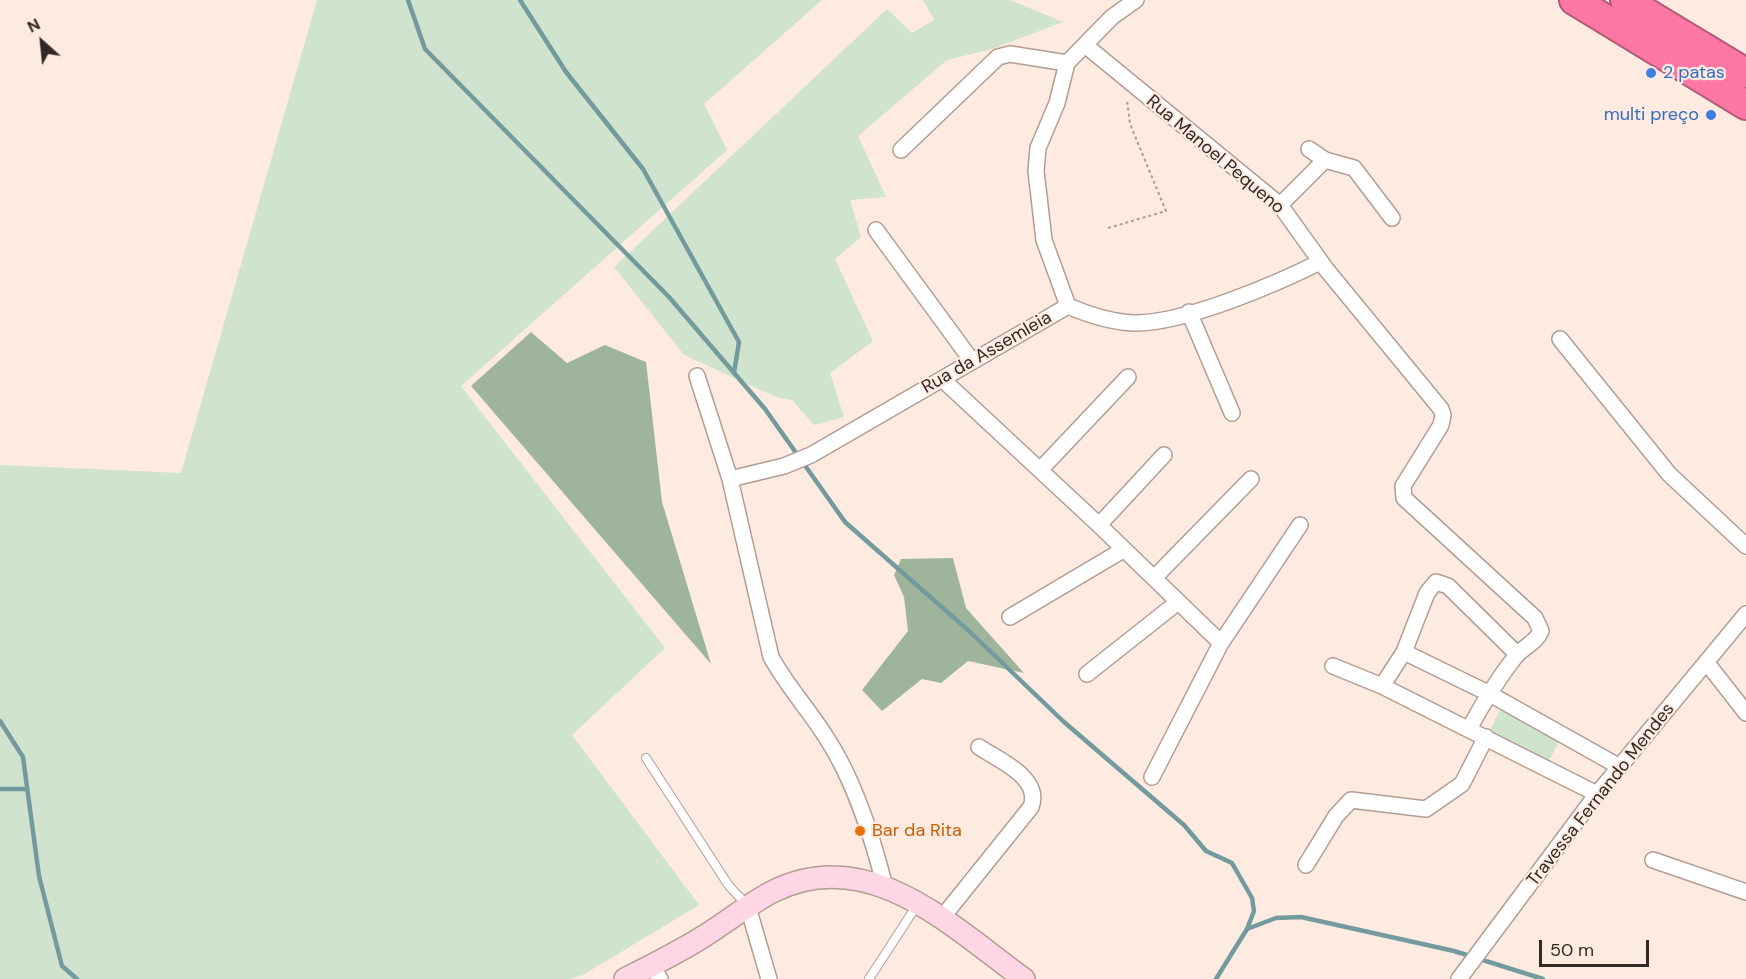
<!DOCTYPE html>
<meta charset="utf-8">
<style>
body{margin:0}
#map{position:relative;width:1746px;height:979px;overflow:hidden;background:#fdeae1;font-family:"DM Sans",sans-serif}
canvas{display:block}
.north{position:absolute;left:12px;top:12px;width:60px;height:60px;-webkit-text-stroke:4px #fdeae1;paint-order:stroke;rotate:333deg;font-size:16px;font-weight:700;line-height:24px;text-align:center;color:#312924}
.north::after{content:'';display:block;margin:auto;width:21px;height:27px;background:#312924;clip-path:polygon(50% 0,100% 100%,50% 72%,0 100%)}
.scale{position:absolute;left:1539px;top:940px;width:110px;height:27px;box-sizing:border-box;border:3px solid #312924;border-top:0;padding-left:8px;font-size:18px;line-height:21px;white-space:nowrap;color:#312924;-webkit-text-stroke:4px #fdeae1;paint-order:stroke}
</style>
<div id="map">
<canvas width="1746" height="979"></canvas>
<div class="north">N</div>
<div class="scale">50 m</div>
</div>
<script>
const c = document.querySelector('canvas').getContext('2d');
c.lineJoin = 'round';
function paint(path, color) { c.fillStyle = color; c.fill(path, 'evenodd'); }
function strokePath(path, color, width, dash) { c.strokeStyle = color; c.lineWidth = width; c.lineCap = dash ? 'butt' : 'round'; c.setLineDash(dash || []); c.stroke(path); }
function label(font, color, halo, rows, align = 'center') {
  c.font = font + ' "DM Sans",sans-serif'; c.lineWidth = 4.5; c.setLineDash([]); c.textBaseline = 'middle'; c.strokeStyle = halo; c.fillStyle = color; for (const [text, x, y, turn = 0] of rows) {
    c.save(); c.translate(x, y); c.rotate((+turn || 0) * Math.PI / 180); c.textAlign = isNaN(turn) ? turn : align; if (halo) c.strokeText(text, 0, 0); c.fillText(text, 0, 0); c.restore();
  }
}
const green = new Path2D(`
 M317,0h505l-118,104 23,46 -266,236 204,262 -93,87 127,170 -116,70 -13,4h-570v-514l181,8z
 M923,0h87l53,22 -71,27 -45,11 -89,76 28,61 -36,3 11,37 -26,22 38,82 -43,32 14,44 -30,8 -22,-25 -16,-3 -92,-42 -70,-88 273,-258 25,24 22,-13z
 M1504,703l59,30 -14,28 -60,-29z`);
const forest = new Path2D(`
 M531,332l36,31 38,-18 41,17 16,140 49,162 -240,-278z
 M953,558l13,50 58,65 -56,-12 -27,22 -19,-4 -40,32 -20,-21 46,-59 -4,-34 -10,-22 7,-16z`);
const stream = new Path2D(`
 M408,0l17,49 244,248 96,112 80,113 124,109 95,91 120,103 22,26 26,12 20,35 2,13 -7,18 -31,50
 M520,0l46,72 77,97 96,173 -5,31
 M0,721l23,36 16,119 23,90 15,13
 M0,789h27
 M1247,929l29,-11 25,-1 153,34 89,28`);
const path = new Path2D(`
 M1108,228l58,-17 -36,-87 -3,-24`);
const lane = new Path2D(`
 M646,758l83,128 18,19
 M869,979l48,-74`);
const street = new Path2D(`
 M1085,45l195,160 46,64 115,140 2,6 -2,10 -38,61 1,12 131,120 6,13c-5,12 -18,16 -26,26 -18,23 -32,46 -46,72
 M901,150l97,-93 12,-3 57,9
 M1325,160l29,8 38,50
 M1280,205l45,-45 -16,-11
 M876,230l96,131
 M1068,306l-24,-66 -8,-69 2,-23 19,-45 10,-40 45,-46 24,-17
 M1068,306c21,9 43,16 66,17 49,1 142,-39 186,-61
 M1189,312l43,101
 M1560,339l109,135 77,72
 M697,376l33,103 41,178c16,29 38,53 55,80 27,41 47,102 59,150
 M942,379l157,146 122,118
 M1040,470l88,-93
 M730,479l54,-13 27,-11 257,-149
 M1099,525l65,-70
 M1154,578l97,-99
 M1010,617l113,-67
 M1404,652l84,41 132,74
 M1707,663l39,50
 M1333,666l49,20 215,108
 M1087,674l91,-72
 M1382,686l22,-34 23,-59 9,-11 12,4 69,68
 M1152,777l69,-134 79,-118
 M1653,860l93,32
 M1306,865l30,-49 15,-16 75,9 36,-25 24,-47
 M748,907l21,72
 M941,919l90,-112c11,-29 -31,-46 -52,-60
 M652,966l8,13
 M1459,979l138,-185 149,-180`);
const secondary = new Path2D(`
 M625,979c26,-13 52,-26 76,-41 25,-15 47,-34 73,-47 95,-47 177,35 250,88`);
const highway = new Path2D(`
 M1574,0l172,105
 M1625,0l121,73`);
const markers = [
 [1651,73,6,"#3f7fe0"],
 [1711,115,6,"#3f7fe0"],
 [860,831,6,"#e8710a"]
];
const shopNames = [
 ["2 patas",1663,73],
 ["multi preço",1699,115,"right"]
];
const streetNames = [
 ["Rua Manoel Pequeno",1215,155,40],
 ["Rua da Assemleia",987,353,-30],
 ["Travessa Fernando Mendes",1601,795,-52]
];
const foodNames = [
 ["Bar da Rita",872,831]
];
paint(green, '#cfe3ce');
paint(forest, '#9eb59c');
strokePath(stream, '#739b9e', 4.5);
strokePath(lane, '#b39d92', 10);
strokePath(street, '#b39d92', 18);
strokePath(secondary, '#b39d92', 24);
strokePath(highway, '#b55c77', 32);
strokePath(path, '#aa9b94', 2, [3, 3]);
strokePath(lane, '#fff', 8);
strokePath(street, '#fff', 15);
strokePath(secondary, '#fed6e4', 21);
strokePath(highway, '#fc77a4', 28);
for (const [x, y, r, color] of markers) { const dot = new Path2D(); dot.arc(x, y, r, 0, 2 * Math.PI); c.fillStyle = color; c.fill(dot); strokePath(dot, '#fdeae1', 2); }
label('18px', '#366cbe', '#fdeae1', shopNames, 'left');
label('18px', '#312924', '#fdeae1', streetNames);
label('18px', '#c56008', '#fdeae1', foodNames, 'left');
</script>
